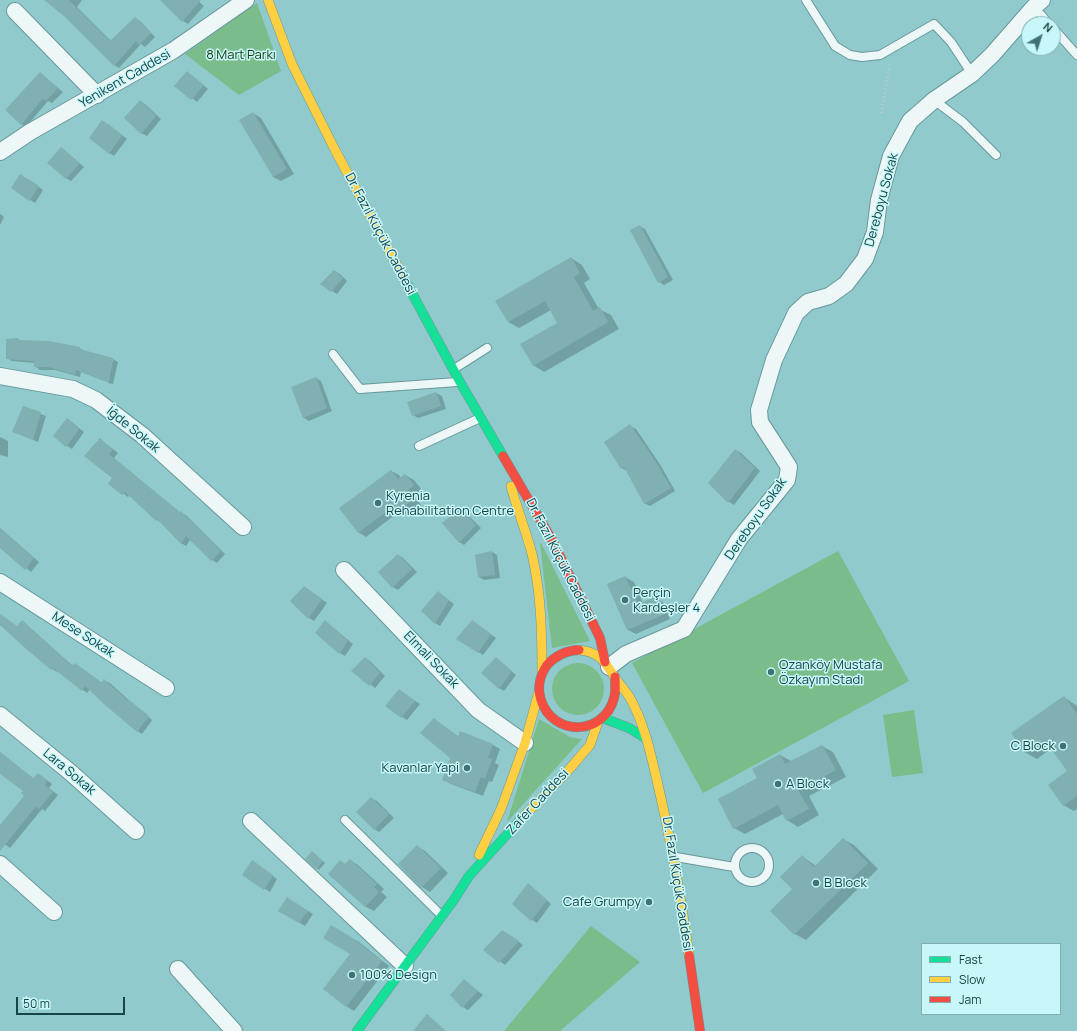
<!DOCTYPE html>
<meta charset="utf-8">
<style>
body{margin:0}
#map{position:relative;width:1077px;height:1031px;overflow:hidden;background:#90cacc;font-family:Manrope,sans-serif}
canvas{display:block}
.legend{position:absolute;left:921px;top:943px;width:140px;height:72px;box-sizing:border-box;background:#c8f7f9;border:1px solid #81afb1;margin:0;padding:5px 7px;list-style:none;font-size:12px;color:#174446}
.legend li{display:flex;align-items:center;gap:8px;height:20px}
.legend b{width:20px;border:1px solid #81afb1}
.north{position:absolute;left:1021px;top:16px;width:40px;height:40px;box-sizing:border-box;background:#c8f7f9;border:1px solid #81afb1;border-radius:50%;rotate:39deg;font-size:11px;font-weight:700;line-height:16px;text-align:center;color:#174446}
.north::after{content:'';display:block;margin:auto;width:14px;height:18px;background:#417375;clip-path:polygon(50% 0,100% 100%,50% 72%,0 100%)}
.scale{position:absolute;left:16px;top:997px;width:109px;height:18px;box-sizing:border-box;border:2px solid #174446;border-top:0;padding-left:5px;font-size:12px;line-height:14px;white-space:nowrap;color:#174446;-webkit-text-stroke:3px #c8f7f9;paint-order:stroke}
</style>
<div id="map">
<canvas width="1077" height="1031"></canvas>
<ul class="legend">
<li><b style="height:5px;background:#16e098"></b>Fast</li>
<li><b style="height:5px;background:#ffcf43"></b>Slow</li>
<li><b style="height:5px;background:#f24e42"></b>Jam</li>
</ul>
<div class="north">N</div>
<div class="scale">50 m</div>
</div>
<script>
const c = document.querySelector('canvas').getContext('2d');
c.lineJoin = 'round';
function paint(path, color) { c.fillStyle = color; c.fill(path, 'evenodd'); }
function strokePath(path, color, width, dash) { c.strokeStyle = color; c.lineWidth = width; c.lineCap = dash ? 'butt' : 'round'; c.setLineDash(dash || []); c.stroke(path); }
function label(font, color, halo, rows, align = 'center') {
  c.font = font + ' Manrope,sans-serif'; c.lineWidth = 3; c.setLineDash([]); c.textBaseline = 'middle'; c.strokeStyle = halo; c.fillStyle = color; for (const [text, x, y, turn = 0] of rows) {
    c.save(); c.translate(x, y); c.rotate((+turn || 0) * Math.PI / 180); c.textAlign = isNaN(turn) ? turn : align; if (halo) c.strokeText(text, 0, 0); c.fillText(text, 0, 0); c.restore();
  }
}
const green = new Path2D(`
 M257,3l24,68 -42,24 -54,-41z
 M540,543h1l49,98 -38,7z
 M838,551l71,130 -206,112 -71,-130z
 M552 689a26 26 0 1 1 52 0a26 26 0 1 1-52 0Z
 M914,710l9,63 -31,4 -9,-62z
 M539,719l31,18 12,2 -75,83z
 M591,926l49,36 -80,69h-56z`);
const shadow = new Path2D(`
 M46,0h36l-5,7 34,34 24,-23 5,3 15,16 -10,10 -4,-3 -22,24 -5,-3 -49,-50z
 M161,0h36l7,6 -16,18 -5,-3z
 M187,72l21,17 -11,13 -21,-16z
 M40,73l23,19 -11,11 -4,-2 -22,26 -5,-3z
 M140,101l5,3 16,15 -14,17 -6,-3z
 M253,113l8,5 33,56 -13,7 -8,-4z
 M108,124l19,15 -13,17 -5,-3z
 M61,148l23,19 -13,14 -5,-3z
 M26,178l17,12 -8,13 -23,-15z
 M0,214l4,3 -4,8z
 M640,226l5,3 28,51 -9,5 -5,-3z
 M571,258l11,7 8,14 -6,4 15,26 12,6 8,14 -75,43 -11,-7 25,-42 -7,-13 -32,18 -11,-6z
 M335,271l5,3 7,7 -10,13 -5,-3z
 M18,339l5,3 56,6 6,3 27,7 -5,24 -26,-10 -1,5 -25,-7h-15l-5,-4v-3l-23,-2 -5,-3z
 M113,359l5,3 -5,22 -5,-1z
 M316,378l5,3 11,30 -23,10 -5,-3z
 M436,393l6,3 4,13 -28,9 -5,-3z
 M24,408l22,8 -8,26 -19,-8z
 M68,419l16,13 -12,17 -5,-3z
 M630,426l6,3 25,37 14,25 -25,15 -6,-3 -17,-32 -5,-3z
 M0,437l8,4v16l-8,-2z
 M100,439l18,14 -4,5 66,55 6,2 39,39 -8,9 -5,-3 -22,-20 -4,6 -5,-3 -19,-20 -5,-3 -27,-25 -2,2 -19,-14 4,-5z
 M736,450l5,3 19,18 -26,34 -5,-3 -20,-19z
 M391,471l8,4 2,3 4,-3 9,5 8,10 -8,6 7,9 -14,10 -7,-4 -34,26 -8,-5z
 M460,509l5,3 16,16 -17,17 -5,-3z
 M0,528l39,34 -8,10 -31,-25z
 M492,552l5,3 3,23 -16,2 -5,-3z
 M398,555l5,3 14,14 -19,18 -5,-3 -13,-15z
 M625,577l9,5 9,21 12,-5 8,4 7,17 -34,15 -8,-4z
 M309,590l18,13 -13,18 -5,-3 -18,-17z
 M438,592l16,12 -14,22 -5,-3z
 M0,615l18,12 9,-2 46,41 7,1 22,16 2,-3 6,3 22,20 20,17 1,-1 -11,15 -5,-3 -47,-42 -3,4 -29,-22 -1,1 -5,-3 -50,-44 -2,1z
 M325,621l28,23 -8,12 -5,-3z
 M477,624l19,14 -13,17 -26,-16z
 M365,658l5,3 15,15 -10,12 -22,-17z
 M496,659l20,16 -12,16 -5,-3z
 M405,694l15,10 -13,16 -5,-3z
 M1064,697l13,9v103l-3,2 -11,-6 5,-34 -16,-23 -15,11 -11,-6 -14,-20z
 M434,719l25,18 34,8 7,4 -5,14 4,2 -7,17 -3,-1 -6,15 -32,-12 -8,-4 8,-22z
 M822,746l11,6 13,25 -37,19 10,19 -21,12 -11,-7 -4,-6 -38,20 -11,-6 25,-49 21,-24 11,6z
 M0,752l34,27 9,-2 9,7 -3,4 9,7 -13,16 -3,-2 -32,39 -10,-7v-14l26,-31 -2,-5 -24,-19z
 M371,798l6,3 17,17 -15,14 -5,-3z
 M843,839l11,6 24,24 -72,71 -11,-6 -2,-45 9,-33 14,10z
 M417,846l8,5 23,22 -18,19 -8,-5z
 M315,854l10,9 -6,7 -12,-11z
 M350,860l8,5 26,24 -3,3 6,5 -13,14 -8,-4 -37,-33 17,-9z
 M258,865l19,14 -7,13 -27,-17z
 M533,888l18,16 -14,19 -5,-3z
 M287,898l26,16 -8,12 -25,-16z
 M331,926l28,16 30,24 -35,45 -8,-5 6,-52z
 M508,934l15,11 -18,20 -20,-15z
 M469,984l14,11 -15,15 -5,-3z`);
const building = new Path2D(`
 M44,0h25l41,41 25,-24 16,16 -12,12 -3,-4 -22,25 -50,-50z
 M160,0h41l-19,22z
 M187,71l17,14 -13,15 -17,-14z
 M40,72l18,16 -12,13 -3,-3 -22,27 -16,-15z
 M140,100l16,16 -15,18 -17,-16z
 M253,112l34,57 -14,8 -34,-57z
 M102,120l20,15 -13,19 -20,-16z
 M61,147l19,16 -14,16 -19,-16z
 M20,174l19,12 -10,15 -18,-13z
 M640,225l28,52 -10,6 -28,-53z
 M571,257l9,16 -6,4 19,34 7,-4 8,15 -75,44 -13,-22 37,-21 -12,-22 -37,21 -13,-21z
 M334,270l9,8 -12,14 -11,-8z
 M18,338v2l31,1 31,6 -1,2 34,9 -5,24 -32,-12 -1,5 -26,-8h-15v-6l-28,-2v-20z
 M316,377l11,31 -24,10 -12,-31z
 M436,392l5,14 -29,10 -5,-14z
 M23,406l18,6 -8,28 -21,-8z
 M67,418l12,11 -13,18 -13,-11z
 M630,424l26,38 15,26 -27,16 -20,-37 -3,2 -17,-27z
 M100,438l13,12 -4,4 71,58 1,-1 40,40 -10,10 -25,-25 -5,8 -24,-25 -1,2 -31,-29 -3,3 -14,-11 4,-6 -28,-22z
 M735,449l20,19 -27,35 -20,-20z
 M391,470l7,9 7,-5 9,11 -7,6 6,9 -15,11 -4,-5 -36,27 -19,-25z
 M460,508l16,17 -17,18 -17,-20z
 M0,529l34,29 -9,12 -25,-22z
 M492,551l3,24 -17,2 -3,-22z
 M398,554l14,15 -20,19 -14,-16z
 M625,576l13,28 17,-7 8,18 -36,15 -20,-46z
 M304,586l18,13 -14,20 -18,-18z
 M438,591l11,9 -14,24 -14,-13z
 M0,614l17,12 5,-6 50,46 3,-3 26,20 3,-4 23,21 1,-1 21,17 -12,16 -32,-27 -20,-19 -3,5 -29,-23 -2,2 -27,-23 -24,-22z
 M325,620l23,21 -9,13 -24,-21z
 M472,620l19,14 -13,19 -22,-14z
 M365,657l15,16 -11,13 -18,-15z
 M496,657l16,14 -13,18 -18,-16z
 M399,689l16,12 -14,17 -16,-12z
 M1064,696l13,18v82l-14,10 -15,-21 19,-14 -22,-31 -20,13 -14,-20z
 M434,718l24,19 2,-6 33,13 -5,14 4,1 -7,20 -4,-2 -6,15 -33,-12 8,-22 -30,-25z
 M822,745l14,25 -38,20 11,19 -23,12 -8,-16 -45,24 -15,-30 39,-21 -5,-9 28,-15 5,10z
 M0,752l33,26 5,-5 9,7 -2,5 8,7 -14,17 -3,-3 -36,45v-26l24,-29 -3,-3 2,-2 -23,-17z
 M371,797l18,17 -15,16 -18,-18z
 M843,838l25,25 -74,72 -24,-24 22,-22 -12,-12 22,-22 12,12z
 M417,845l24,23 -20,20 -23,-24z
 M312,851l11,10 -7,8 -11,-10z
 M350,859l27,25 -3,3 5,5 -14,15 -37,-33 12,-14 5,4z
 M252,860l21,15 -9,15 -22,-15z
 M528,883l19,17 -16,21 -19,-17z
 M287,897l21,14 -9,12 -21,-12z
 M331,925l20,12 31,24 -36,46 -23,-18 27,-35 -27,-16z
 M502,930l17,11 -20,22 -16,-13z
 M464,979l14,12 -16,17 -12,-13z
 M427,1014l19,17h-33z`);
const path = new Path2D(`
 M881,113l9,-51`);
const lane = new Path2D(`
 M806,0l29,46 15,9 12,2 18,-2 54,-31 17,18 21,32
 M1034,7l15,17
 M1053,28l24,27
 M934,100l29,22 33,33
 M333,354l27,35 97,-7
 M454,369l33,-21
 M419,446l61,-28
 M345,820l96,95
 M735 865a17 17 0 1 1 34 0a17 17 0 1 1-34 0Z
 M676,857l58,10`);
const street = new Path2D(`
 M15,11l82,84
 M0,152l30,-20 144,-82 72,-50
 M0,376l73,13 23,11 46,35 101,92
 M344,570l134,140 47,33
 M0,582l166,106
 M609,667l17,-13 58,-25 55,-90 48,-59 2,-13 -29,-45 -1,-12 15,-50 22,-47 12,-11 21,-6 17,-12 19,-25 10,-27 4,-32 12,-44 19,-35 24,-21 38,-26 20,-19 42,-48 8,-7
 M0,715l70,57 66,59
 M251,821l154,145
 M0,864l54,48
 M178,969l56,62`);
const fast = new Path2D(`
 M401,273l59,109 43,74
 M603,718l26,10 18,11
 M357,1031l96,-130 16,-25 53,-58`);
const slow = new Path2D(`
 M268,0l24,64 43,86 66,123
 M511,486c6,23 15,45 21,68 9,38 10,78 10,117
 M579,650c22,2 26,13 37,29 4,6 10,12 14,19 15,27 21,57 28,87 13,56 23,113 31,170
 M522,818l44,-45 24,-28 8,-23
 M479,855l22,-46 24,-66 13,-48`);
const jam = new Path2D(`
 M503,456l49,84 48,98 5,24
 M579,650c-12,0 -24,6 -32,15 -7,10 -10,23 -6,35 12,37 63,36 73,-2 2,-6 1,-14 1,-21
 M689,955l11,76`);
const markers = [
 [378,503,4,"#417375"],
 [625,600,4,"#417375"],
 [771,672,4,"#417375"],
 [1063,746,4,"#417375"],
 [467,768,4,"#417375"],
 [778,784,4,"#417375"],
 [816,883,4,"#417375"],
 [649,902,4,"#417375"],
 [352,975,4,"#417375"]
];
const parkNames = [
 ["8 Mart Parkı",241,55]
];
const streetNames = [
 ["Yenikent Caddesi",125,79,-30],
 ["Dereboyu Sokak",882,200,-75],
 ["Dr. Fazıl Küçük Caddesi",380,234,62],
 ["İĝde Sokak",133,430,39],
 ["Dereboyu Sokak",756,519,-55],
 ["Dr. Fazıl Küçük Caddesi",560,560,63],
 ["Mese Sokak",83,635,33],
 ["Elmali Sokak",431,660,46],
 ["Lara Sokak",69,772,40],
 ["Zafer Caddesi",538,802,-47],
 ["Dr. Fazıl Küçük Caddesi",677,884,81]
];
const poiNames = [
 ["Kyrenia",386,496],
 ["Rehabilitation Centre",386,511],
 ["Perçin",633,593],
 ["Kardeşler 4",633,608],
 ["Ozanköy Mustafa",779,665],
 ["Özkayım Stadı",779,680],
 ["C Block",1055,746,"right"],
 ["Kavanlar Yapi",459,768,"right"],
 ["A Block",786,784],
 ["B Block",824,883],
 ["Cafe Grumpy",641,902,"right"],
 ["100% Design",360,975]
];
paint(green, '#7abc8a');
paint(shadow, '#0003');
paint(building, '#80b0b2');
strokePath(lane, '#68989a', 10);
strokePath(street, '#68989a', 18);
strokePath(fast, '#68989a', 10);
strokePath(slow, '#68989a', 10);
strokePath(jam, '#68989a', 10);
strokePath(path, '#bacdce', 2.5, [1, 3]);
strokePath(lane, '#eef7f7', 8);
strokePath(street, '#eef7f7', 16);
strokePath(fast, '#16e098', 9);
strokePath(slow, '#ffcf43', 9);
strokePath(jam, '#f24e42', 9);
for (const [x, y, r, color] of markers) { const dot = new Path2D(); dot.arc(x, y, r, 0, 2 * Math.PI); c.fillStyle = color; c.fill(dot); strokePath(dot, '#c8f7f9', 1.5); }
label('13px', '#1a3b10', '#c8f7f9', parkNames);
label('13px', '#174446', '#c8f7f9', streetNames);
label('13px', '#174446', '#c8f7f9', poiNames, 'left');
</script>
